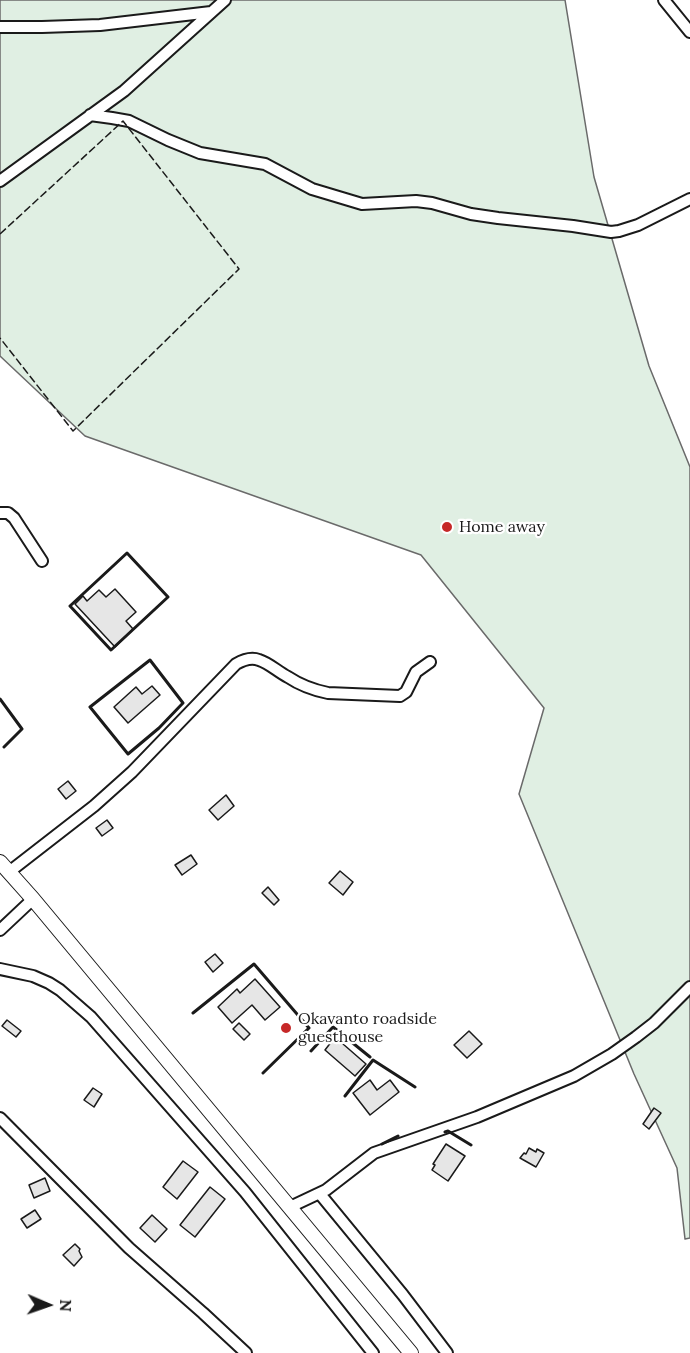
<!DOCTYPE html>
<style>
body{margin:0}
#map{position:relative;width:690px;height:1353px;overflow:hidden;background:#fff;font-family:Lora,serif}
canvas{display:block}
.north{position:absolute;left:18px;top:1275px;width:60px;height:60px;-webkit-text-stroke:4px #fff;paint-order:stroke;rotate:92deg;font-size:16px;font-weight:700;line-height:24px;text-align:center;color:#1a1a1a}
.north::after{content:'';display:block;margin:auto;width:21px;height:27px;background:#1a1a1a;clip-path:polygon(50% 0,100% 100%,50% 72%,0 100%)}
</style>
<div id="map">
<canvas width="690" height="1353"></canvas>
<div class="north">N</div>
</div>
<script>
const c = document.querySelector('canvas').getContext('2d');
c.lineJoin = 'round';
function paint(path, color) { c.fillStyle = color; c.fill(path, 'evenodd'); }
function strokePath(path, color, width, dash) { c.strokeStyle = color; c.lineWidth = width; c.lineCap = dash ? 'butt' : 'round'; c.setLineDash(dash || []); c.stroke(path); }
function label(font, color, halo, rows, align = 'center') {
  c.font = font + ' Lora,serif'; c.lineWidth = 4.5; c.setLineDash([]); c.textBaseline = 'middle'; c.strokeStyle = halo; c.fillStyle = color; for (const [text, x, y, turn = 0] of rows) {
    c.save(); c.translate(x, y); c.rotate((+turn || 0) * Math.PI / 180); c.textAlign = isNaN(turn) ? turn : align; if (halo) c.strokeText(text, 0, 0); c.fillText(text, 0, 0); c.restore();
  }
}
const green = new Path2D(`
 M0,0h565l29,177 55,189 41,101v771l-5,1 -8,-71 -43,-94 -115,-280 25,-86 -123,-153 -336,-119 -85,-80z`);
const building = new Path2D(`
 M115,589l21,23 -10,9 7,8 -18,18 -40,-43 8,-8 4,5 12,-11 7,7z
 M152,686l8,9 -32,28 -14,-16 22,-20 6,7z
 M68,781l8,10 -10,8 -8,-10z
 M226,795l8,11 -16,14 -9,-10z
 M107,820l6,8 -11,8 -6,-8z
 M191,855l6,9 -15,11 -7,-10z
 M340,871l13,11 -10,13 -14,-12z
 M268,887l11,13 -5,5 -12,-12z
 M215,954l8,9 -10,9 -8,-10z
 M255,979l25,28 -15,13 -13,-15 -20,18 -14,-16 19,-18 3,4z
 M7,1020l14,11 -5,6 -14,-11z
 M239,1023l11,11 -6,6 -11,-11z
 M469,1031l13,13 -15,14 -13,-13z
 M335,1037l31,27 -11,12 -30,-26z
 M370,1080l7,10 13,-10 9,12 -29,23 -17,-22z
 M93,1088l9,6 -8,13 -10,-7z
 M654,1108l7,5 -12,16 -6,-5z
 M446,1144l19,12 -17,25 -16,-11 3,-5 -2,-1z
 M529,1148l7,4 1,-3 7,4 -8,14 -16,-9 4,-5 2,1z
 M183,1161l15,11 -21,27 -14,-12z
 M45,1178l5,13 -16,7 -5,-13z
 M210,1187l15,12 -30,38 -15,-12z
 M35,1210l6,9 -14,9 -6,-9z
 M152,1215l15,14 -12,13 -15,-14z
 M75,1244l5,5 -1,2 3,6 -8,9 -11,-11z`);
const minor = new Path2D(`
 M664,0l26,32
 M0,27h42l58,-2 111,-13
 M90,115l22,3 17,3 39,19 32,13 65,11 47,25 50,15 54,-3 16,2 39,11 27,4 75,8 38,6 8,-1 19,-6 52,-26
 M0,181l124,-90 101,-91
 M0,513h8l6,5 28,43
 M9,872l85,-66 38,-34 104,-108c7,-4 15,-7 23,-4 10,3 19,12 29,17 12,8 25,13 40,16l72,3 6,-4 10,-20 14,-10
 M0,930l33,-31
 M0,969l33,7 16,7 11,7 31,27 154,175 128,161
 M0,1118l129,130 74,65 43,40
 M320,1194l83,101 44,58
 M290,1207l36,-17 48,-37 103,-36 97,-41 38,-22 24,-17 18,-14 36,-36`);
const secondary = new Path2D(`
 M0,862l33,37 378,454`);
const fence = new Path2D(`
 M0,234l123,-113 116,148 -166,162 -73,-93`);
const wall = new Path2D(`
 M127,553l41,44 -57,53 -41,-44z
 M150,660l33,43 -24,25 -31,26 -38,-47z
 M0,699l22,30 -18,18
 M193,1013l61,-49 55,64 -46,45
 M311,1051l22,-24 37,30
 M345,1096l28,-36 42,27
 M445,1132l3,-1 23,14
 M382,1144l16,-8`);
const markers = [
 [447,527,6,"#c62828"],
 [286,1028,6,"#c62828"]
];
const poiNames = [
 ["Home away",459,527],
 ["Okavanto roadside",298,1019],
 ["guesthouse",298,1037]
];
paint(green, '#e0efe3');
strokePath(green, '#6a6a6a', 1.5);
paint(building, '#e6e6e6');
strokePath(building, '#1a1a1a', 1.5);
strokePath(minor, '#1a1a1a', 14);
strokePath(secondary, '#1a1a1a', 16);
strokePath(minor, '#fff', 10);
strokePath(secondary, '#fff', 14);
strokePath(fence, '#1a1a1a', 1.5, [8, 3]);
strokePath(wall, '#1a1a1a', 3);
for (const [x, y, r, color] of markers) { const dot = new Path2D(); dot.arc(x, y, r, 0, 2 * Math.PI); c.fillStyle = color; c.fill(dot); strokePath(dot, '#fff', 2); }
label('16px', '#1a1a1a', '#fff', poiNames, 'left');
</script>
